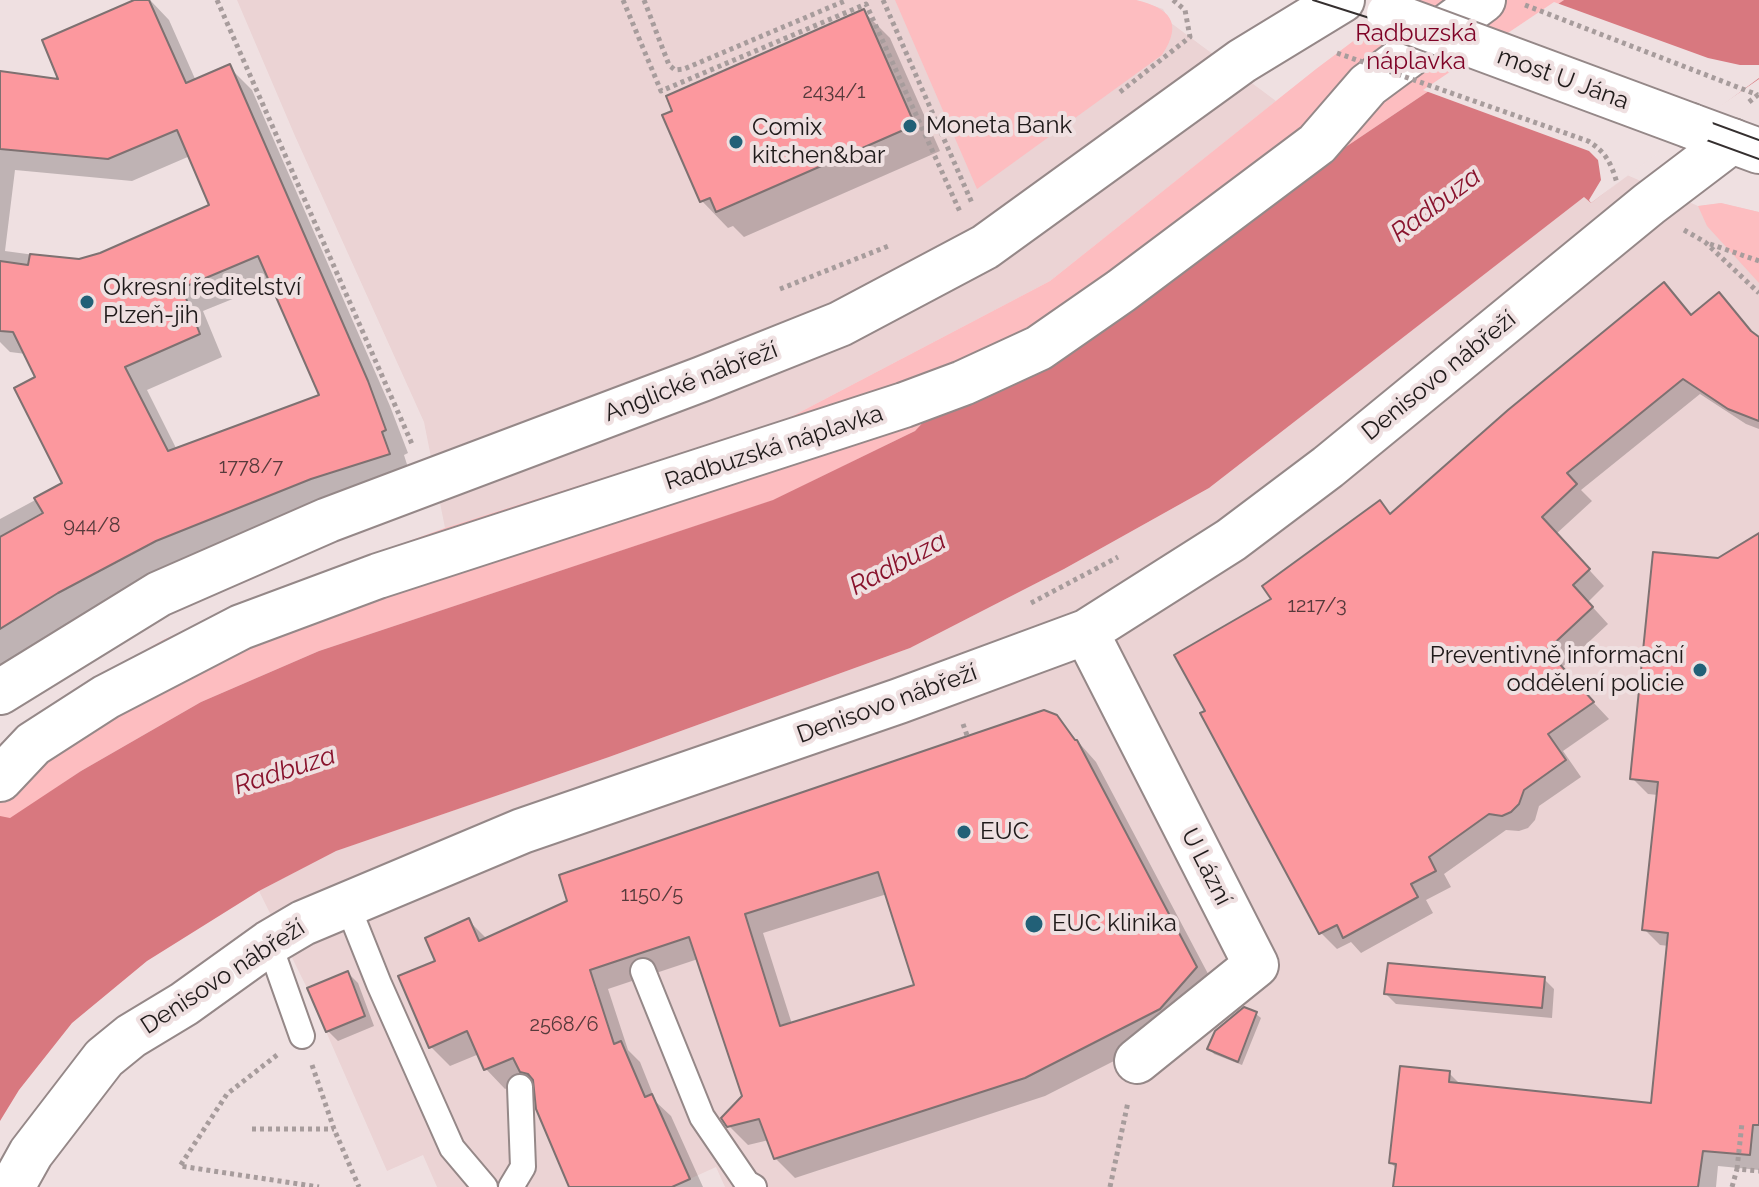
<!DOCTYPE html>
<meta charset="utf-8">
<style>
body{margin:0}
canvas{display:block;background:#efe0e1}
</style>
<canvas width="1759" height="1187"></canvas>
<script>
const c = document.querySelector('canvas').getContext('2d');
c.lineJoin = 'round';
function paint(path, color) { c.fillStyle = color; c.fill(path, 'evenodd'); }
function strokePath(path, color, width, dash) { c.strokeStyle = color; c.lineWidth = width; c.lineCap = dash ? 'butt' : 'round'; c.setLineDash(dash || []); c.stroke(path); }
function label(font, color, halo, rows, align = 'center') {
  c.font = font + ' Raleway,sans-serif'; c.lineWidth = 8; c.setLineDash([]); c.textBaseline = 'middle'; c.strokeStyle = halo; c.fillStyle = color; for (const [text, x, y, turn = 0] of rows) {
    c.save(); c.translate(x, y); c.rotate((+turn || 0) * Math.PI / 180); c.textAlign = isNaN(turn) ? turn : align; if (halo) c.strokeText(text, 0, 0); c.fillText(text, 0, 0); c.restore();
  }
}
const built = new Path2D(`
 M237,0h899l27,9 8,14 105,78 -226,180 -265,139 -340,108 -21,-106 -129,-286z
 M1627,175l71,31 23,-3 38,9v913h-6l-3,30 -47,-4 -5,36h-973l-9,-20 -44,20h-235l-14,-32 -36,16 -80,-183 -48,-97 76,-40 274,-94 301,-109 154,-79 145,-81 376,-292 6,7z`);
const green = new Path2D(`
 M895,0h241c33,8 48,22 26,55l-185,134z
 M1408,0h156l-257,173 -367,231 -25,27 -141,69 -455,151 -118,51 -120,69 -81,55v-82l66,-48 97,-56 111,-50 171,-62 340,-108 265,-139 266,-212z
 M1721,203l38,9v71l-52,-57 -9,-20z`);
const water = new Path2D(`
 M1564,0h195v79l-68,47 -100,77 -7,-6 -375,291 -145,81 -154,79 -301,109 -273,94 -77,40 -112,70 -75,62 -53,67 -19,31v-305l10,2 71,-47 120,-69 118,-51 454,-151 142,-69 25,-27 367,-231z`);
const pier = new Path2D(`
 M1554,2l154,56 32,7h19v13l-168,125 -2,-3 12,-20 -3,-20 -9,-9 -166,-61z`);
const shadow = new Path2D(`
 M139,0h11l19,20 27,61 33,-14 23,23 138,316 18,47 -4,2 7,22 -232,86 -98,52 -81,51v-147l65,-35 -27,-106 -12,-24 -16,-2 -10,-10v-269l62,8zM190,156l22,50 -112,49 -21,6 -74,-10 10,-81 117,11zM272,283l50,113 -145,54 -30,-60 75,-33 -19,-46z
 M864,12l26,26 50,113 -196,86 -11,-11 -5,2 -26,-27z
 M1664,284l29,32 26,-22 40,45v90l-13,-5 -46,-30 -119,96 11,11 -36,33 48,52 -16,16 20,22 -47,44 48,51 -46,32 18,26 -42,29 -4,14 -7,8 -9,3 -13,-1 -62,44 7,13 -25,13 7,13 -72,40 -10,-11 -14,7 -16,-16 -114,-221 67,-112 106,-97 12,12z
 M1759,532v638l-41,-4 -2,21h-321l2,-18 -6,-6 58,-90 12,12 191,20 17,-159 -9,-1 -16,-16 14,-134 -10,-1 -16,-16 87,-218 40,-24z
 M1056,717l40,45 119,225 -36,41 -134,68 -250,82 -20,-20 -6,-18 -21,5 -19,-19 16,-29 -47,-138 -90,30 20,61 12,12 16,40 15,14 32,71h-131l-36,-102 -7,-7 -24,11 -19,-20 -7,-15 -29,12 -19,-19 7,-85 30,-42 20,20zM887,894l29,92 -124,38 -29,-91z
 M348,973l10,10 16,43 -36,15 -10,-10z
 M1544,979l10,10 -2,29 -156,-14 -10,-10z
 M1256,1014l5,4 -19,47 -28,-11 -4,-5z`);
const building = new Path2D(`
 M134,0h15l37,83 44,-19 138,317 18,49 -4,2 8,22 -79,25 -155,62 -98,52 -58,36v-92l43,-24 -9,-15 28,-15 -48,-95 21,-11 -22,-45 -13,-1v-70l28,4 2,-11 49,5 21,-6 109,-48 -32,-75 -69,29 -108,-10v-78l58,8 -16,-39zM258,256l61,139 -151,56 -43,-84 75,-33 -18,-46z
 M864,9l51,116 -199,87 -6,-14 -10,4 -38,-87 10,-4 -6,-15z
 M1664,282l27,33 28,-23 32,39 8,6v84l-31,-12 -45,-30 -116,94 10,11 -35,33 48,52 -17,16 20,22 -46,43 47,52 -46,32 18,26 -42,30 -5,14 -8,8 -9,4 -13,-2 -60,43 7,14 -25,13 7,13 -75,41 -6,-13 -18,9 -119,-221 5,-2 -31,-56 97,-56 -9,-13 118,-86 10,14 118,-104z
 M1759,533v592h-6l-3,30 -47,-4 -5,36h-305l3,-23 -7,-1 11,-97 50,5 -1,11 202,21 17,-170 -26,-3 16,-148 -28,-3 23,-227 65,6z
 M1044,710l13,5 18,25h2l120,227 -37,42 -135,69 -251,81 -15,-40 -32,8 -6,-9 21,-22 -53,-159 -99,33 24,74 7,-3 24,56 7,-3 38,85 -18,8h-103l-33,-78 -3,-29 -5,-6 -8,-2 -7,-14 -29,12 -17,-39 -38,17 -31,-72 37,-15 -10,-23 44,-20 10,23 88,-40 -8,-26zM878,872l36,113 -134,41 -35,-112z
 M1388,963l157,14 -3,31 -158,-14z
 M348,971l17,45 -39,16 -19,-44z
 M1244,1007l13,5 -19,50 -31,-13 8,-18z`);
const path = new Path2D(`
 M217,0l195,444
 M623,0l38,91 205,-87 95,210
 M644,0l25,65 6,5 9,-1 163,-69
 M883,0l89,203
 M1525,5l233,90
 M1120,92l70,-55 -5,-27 -12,-10
 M1749,102l10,-8
 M1684,230l21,12 54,51
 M1710,244l49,17
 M780,289l111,-44
 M1031,603l87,-46
 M963,724l5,14
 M277,1055l-50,39 -47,72 139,21
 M312,1065l22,64 25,58
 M252,1129h82
 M1737,1169l5,-46
 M1110,1187l18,-85
 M1732,1187l5,-18 22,2`);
const lane = new Path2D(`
 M347,904l32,80 73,164 33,39
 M269,943l33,93
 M643,971l59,146 45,66 7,4
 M511,1187l12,-20 -3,-80`);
const street = new Path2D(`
 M1086,632l170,333 -119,96
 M0,779l33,-35 73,-47 135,-70 137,-51 526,-171 59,-22 76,-35 82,-57 196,-147 51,-59 115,-85
 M12,1187l19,-34 73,-95 27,-22 53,-32 85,-61 34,-20 219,-92 377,-130 187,-69 145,-92 97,-73 321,-263 83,-63`);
const secondary = new Path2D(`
 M1691,126l68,25
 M0,692l159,-98 169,-74 374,-141 138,-55 145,-77 257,-186 100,-61`);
const tram = new Path2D(`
 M1313,0l66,21 380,138
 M1377,0l382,140`);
const pathBridge = new Path2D(`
 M1337,53l251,88c18,11 23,22 29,42`);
const secondaryBridge = new Path2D(`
 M1389,14l302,112`);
const markers = [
 [910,126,8,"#226077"],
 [736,142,8,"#226077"],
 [87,302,8,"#226077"],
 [1700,670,8,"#226077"],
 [964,832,8,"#226077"],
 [1034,924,10,"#226077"]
];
const numberNames = [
 ["2434/1",834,92],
 ["1778/7",251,467],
 ["944/8",92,526],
 ["1217/3",1317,606],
 ["1150/5",652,895],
 ["2568/6",564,1025]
];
const parkNames = [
 ["Radbuzská",1416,34],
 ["náplavka",1416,62]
];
const streetNames = [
 ["most U Jána",1563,79,20],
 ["Denisovo nábřeží",1439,376,-39],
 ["Anglické nábřeží",691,382,-21],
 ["Radbuzská náplavka",774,448,-18],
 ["Denisovo nábřeží",887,704,-20],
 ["U Lázní",1206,867,63],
 ["Denisovo nábřeží",223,977,-33]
];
const poiNames = [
 ["Moneta Bank",926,126],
 ["Comix",752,128],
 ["kitchen&bar",752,156],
 ["Okresní ředitelství",103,288],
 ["Plzeň-jih",103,316],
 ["Preventivně informační",1684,656,"right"],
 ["oddělení policie",1684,684,"right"],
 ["EUC",980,832],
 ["EUC klinika",1052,924]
];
const waterNames = [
 ["Radbuza",1436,205,-37],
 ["Radbuza",898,564,-28],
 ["Radbuza",285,771,-18]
];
paint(built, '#ebd3d4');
paint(green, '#fdbdc0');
paint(water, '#d8787f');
paint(pier, '#efe0e1');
paint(shadow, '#0003');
paint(building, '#fc989e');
strokePath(building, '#7e7171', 2);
strokePath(lane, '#958888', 28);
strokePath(street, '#958888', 48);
strokePath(secondary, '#958888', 48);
strokePath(path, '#a79c9c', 5, [4, 4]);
strokePath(lane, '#fff', 24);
strokePath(street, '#fff', 44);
strokePath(secondary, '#fff', 44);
strokePath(tram, '#352f2f', 2);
strokePath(secondaryBridge, '#958888', 48, []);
strokePath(pathBridge, '#a79c9c', 5, [4, 4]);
strokePath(secondaryBridge, '#fff', 44);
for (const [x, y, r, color] of markers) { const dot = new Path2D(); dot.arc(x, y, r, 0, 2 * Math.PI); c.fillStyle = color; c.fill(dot); strokePath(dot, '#efe0e1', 3); }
label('20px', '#563a3b', null, numberNames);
label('24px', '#7e0125', '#efe0e1', parkNames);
label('24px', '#1f1a1a', '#efe0e1', streetNames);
label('24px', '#1f1a1a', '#efe0e1', poiNames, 'left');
label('italic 26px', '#89132d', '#efe0e1', waterNames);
</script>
